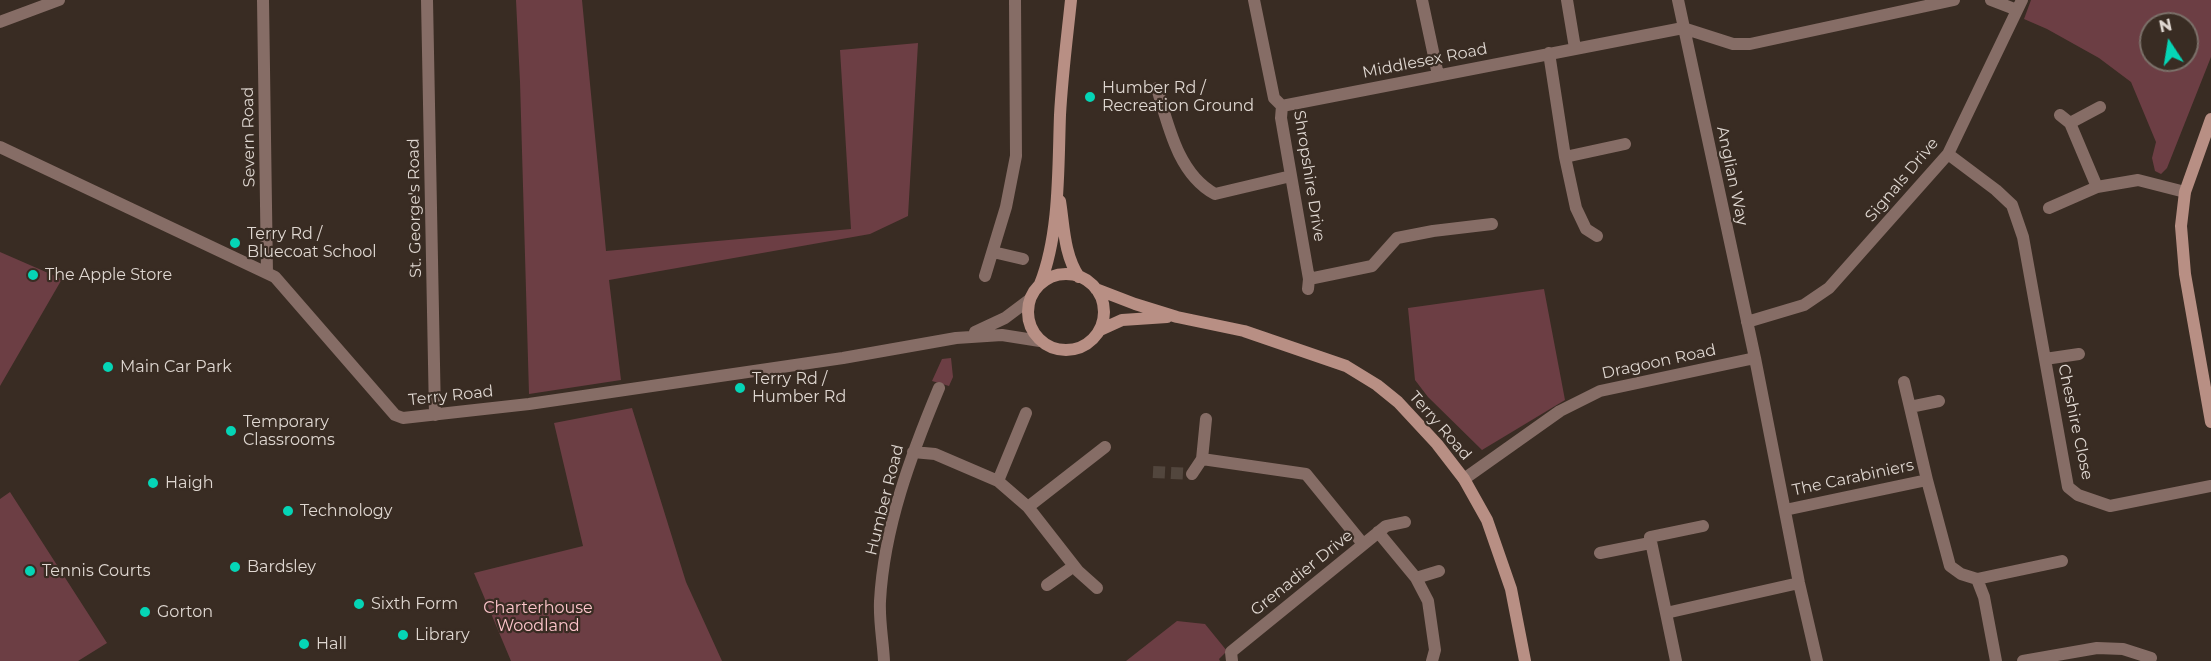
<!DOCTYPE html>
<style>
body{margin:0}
#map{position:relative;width:2211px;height:661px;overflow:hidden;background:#392c23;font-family:Montserrat,sans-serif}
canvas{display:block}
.north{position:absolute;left:2139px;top:12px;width:60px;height:60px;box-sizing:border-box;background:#392c23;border:2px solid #7b7069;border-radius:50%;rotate:348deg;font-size:16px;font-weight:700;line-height:24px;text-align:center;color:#dfd7d1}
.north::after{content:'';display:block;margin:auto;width:21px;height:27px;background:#05d5b6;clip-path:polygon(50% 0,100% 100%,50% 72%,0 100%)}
</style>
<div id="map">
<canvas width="2211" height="661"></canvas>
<div class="north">N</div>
</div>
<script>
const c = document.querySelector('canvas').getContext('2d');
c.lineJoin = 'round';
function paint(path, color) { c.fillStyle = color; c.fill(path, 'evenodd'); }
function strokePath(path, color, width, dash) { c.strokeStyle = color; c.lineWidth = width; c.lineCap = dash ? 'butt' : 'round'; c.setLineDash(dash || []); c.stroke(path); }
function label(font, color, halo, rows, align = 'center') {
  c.font = font + ' Montserrat,sans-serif'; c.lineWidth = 4.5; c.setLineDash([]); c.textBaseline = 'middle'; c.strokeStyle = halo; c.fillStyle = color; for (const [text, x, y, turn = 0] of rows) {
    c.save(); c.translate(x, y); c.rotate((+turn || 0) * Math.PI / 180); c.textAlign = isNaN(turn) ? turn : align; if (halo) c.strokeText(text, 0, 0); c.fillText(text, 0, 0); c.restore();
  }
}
const green = new Path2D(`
 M516,0h66l24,251 245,-22 -11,-179 78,-7 -10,173 -38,18 -261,46 12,100 -92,14 -9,-312z
 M2031,0h180v57l-44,111 -6,6 -6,-3 -3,-13 4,-16 -25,-60 -32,-24 -52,-29 -23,-10zM2151,24h36v36h-36z
 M0,252l62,27 -62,107z
 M1544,289l21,111 -83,50 -54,-53 -13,-17 -7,-72z
 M951,358l2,19 -4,9 -17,-5 10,-22z
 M632,408l54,174 36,79h-211l-37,-88 109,-27 -29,-123z
 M10,492l97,151 -29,18h-78v-162z
 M1177,621l28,3 22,27 -8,8 1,2h-94z`);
const streetTunnel = new Path2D(`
 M1153,472l39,2`);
const street = new Path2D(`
 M263,0l4,273
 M427,0l8,415
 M1254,0l20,98 8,8 -1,12 28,161 -1,10
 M1422,0l16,75
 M1567,0l8,48
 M1678,0l77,358
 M1991,0l26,10
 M0,22l59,-22
 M1549,53l16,104 11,51 10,21 11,7
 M1157,88c11,37 21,86 58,106l76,-18
 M1282,106l401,-78 50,16h17l204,-44
 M2060,115l10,8 27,64
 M2070,123l30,-16
 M0,147l275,130 120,138 8,3 126,-14 314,-46 113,-20 46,-3 38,6
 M1948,154l48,36 16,15 11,32 45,250 10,8 32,11 101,-20
 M1565,157l60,-13
 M2049,208l48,-21 41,-7 47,12
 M993,252l30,7
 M985,276l21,-69 10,-51 -1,-156
 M1309,279l63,-13 25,-28 36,-7 59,-7
 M1747,322l57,-17 25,-17 119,-134 74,-154
 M975,332l30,-14 24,-18
 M2045,359l34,-5
 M1910,407l29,-6
 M1206,419l-4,40 104,15 57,70
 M913,452l22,2 63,27 30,26 50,64 19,17
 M1192,474l10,-15
 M1464,479l96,-68 40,-20 155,-33 44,225 18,78
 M1927,480l23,86 11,8 16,5 7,18 12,64
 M998,481l28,-68
 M1028,507l77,-60
 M1785,510l142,-30 -23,-98
 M1378,532l38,46 12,23 7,49 -3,11
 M1600,553l50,-10
 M1416,578l23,-7
 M1977,579l85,-18
 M1047,585l27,-19
 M1666,613l-16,-76 53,-11
 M884,661c-1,-20 -5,-40 -4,-60 4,-74 31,-146 59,-213
 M1232,661l-1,-9 155,-126 19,-4
 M1676,661l-10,-48 133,-30
 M2023,661l74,-13 26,1 28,9`);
const secondary = new Path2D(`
 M2211,119l-26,73 -4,34 4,48 26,148
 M1060,201c4,25 4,54 19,76
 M1028 312a38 38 0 1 1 76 0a38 38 0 1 1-76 0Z
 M1040,284c20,-50 18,-116 20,-169 2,-38 7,-77 11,-115
 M1096,289l39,15 42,13 67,14 102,35 31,19 21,17 39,42 27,35 23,41 24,69 14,72
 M1100,330l22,-10 45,-3`);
const markers = [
 [1090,97,6,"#05d5b6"],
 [235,243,6,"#05d5b6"],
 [33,275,6,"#05d5b6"],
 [108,367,6,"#05d5b6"],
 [740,388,6,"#05d5b6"],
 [231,431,6,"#05d5b6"],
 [153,483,6,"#05d5b6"],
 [288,511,6,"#05d5b6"],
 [235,567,6,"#05d5b6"],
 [30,571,6,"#05d5b6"],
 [359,604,6,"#05d5b6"],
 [145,612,6,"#05d5b6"],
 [403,635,6,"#05d5b6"],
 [304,644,6,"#05d5b6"]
];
const streetNames = [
 ["Middlesex Road",1425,61,-11],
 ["Severn Road",249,137,-91],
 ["Shropshire Drive",1309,176,81],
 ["Anglian Way",1732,176,78],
 ["Signals Drive",1902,180,-50],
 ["St. George's Road",415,208,-91],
 ["Dragoon Road",1659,362,-12],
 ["Terry Road",451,396,-6],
 ["Cheshire Close",2075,422,78],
 ["Terry Road",1440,426,49],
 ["The Carabiniers",1853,478,-12],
 ["Humber Road",885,500,-76],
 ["Grenadier Drive",1302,573,-39]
];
const poiNames = [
 ["Humber Rd /",1102,88],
 ["Recreation Ground",1102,106],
 ["Terry Rd /",247,234],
 ["Bluecoat School",247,252],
 ["The Apple Store",45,275],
 ["Main Car Park",120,367],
 ["Terry Rd /",752,379],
 ["Humber Rd",752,397],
 ["Temporary",243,422],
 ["Classrooms",243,440],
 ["Haigh",165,483],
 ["Technology",300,511],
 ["Bardsley",247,567],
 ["Tennis Courts",42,571],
 ["Sixth Form",371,604],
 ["Gorton",157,612],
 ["Library",415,635],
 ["Hall",316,644]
];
const parkNames = [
 ["Charterhouse",538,608],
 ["Woodland",538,626]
];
paint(green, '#6c3e44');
strokePath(streetTunnel, '#52463d', 12, [12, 6]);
strokePath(street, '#866d66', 12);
strokePath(secondary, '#b88f84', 12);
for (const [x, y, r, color] of markers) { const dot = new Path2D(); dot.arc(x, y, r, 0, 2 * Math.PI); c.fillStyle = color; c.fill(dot); strokePath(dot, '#392c23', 2); }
label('16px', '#dfd7d1', '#392c23', streetNames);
label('16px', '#dfd7d1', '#392c23', poiNames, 'left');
label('16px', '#fdc5cb', '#392c23', parkNames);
</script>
